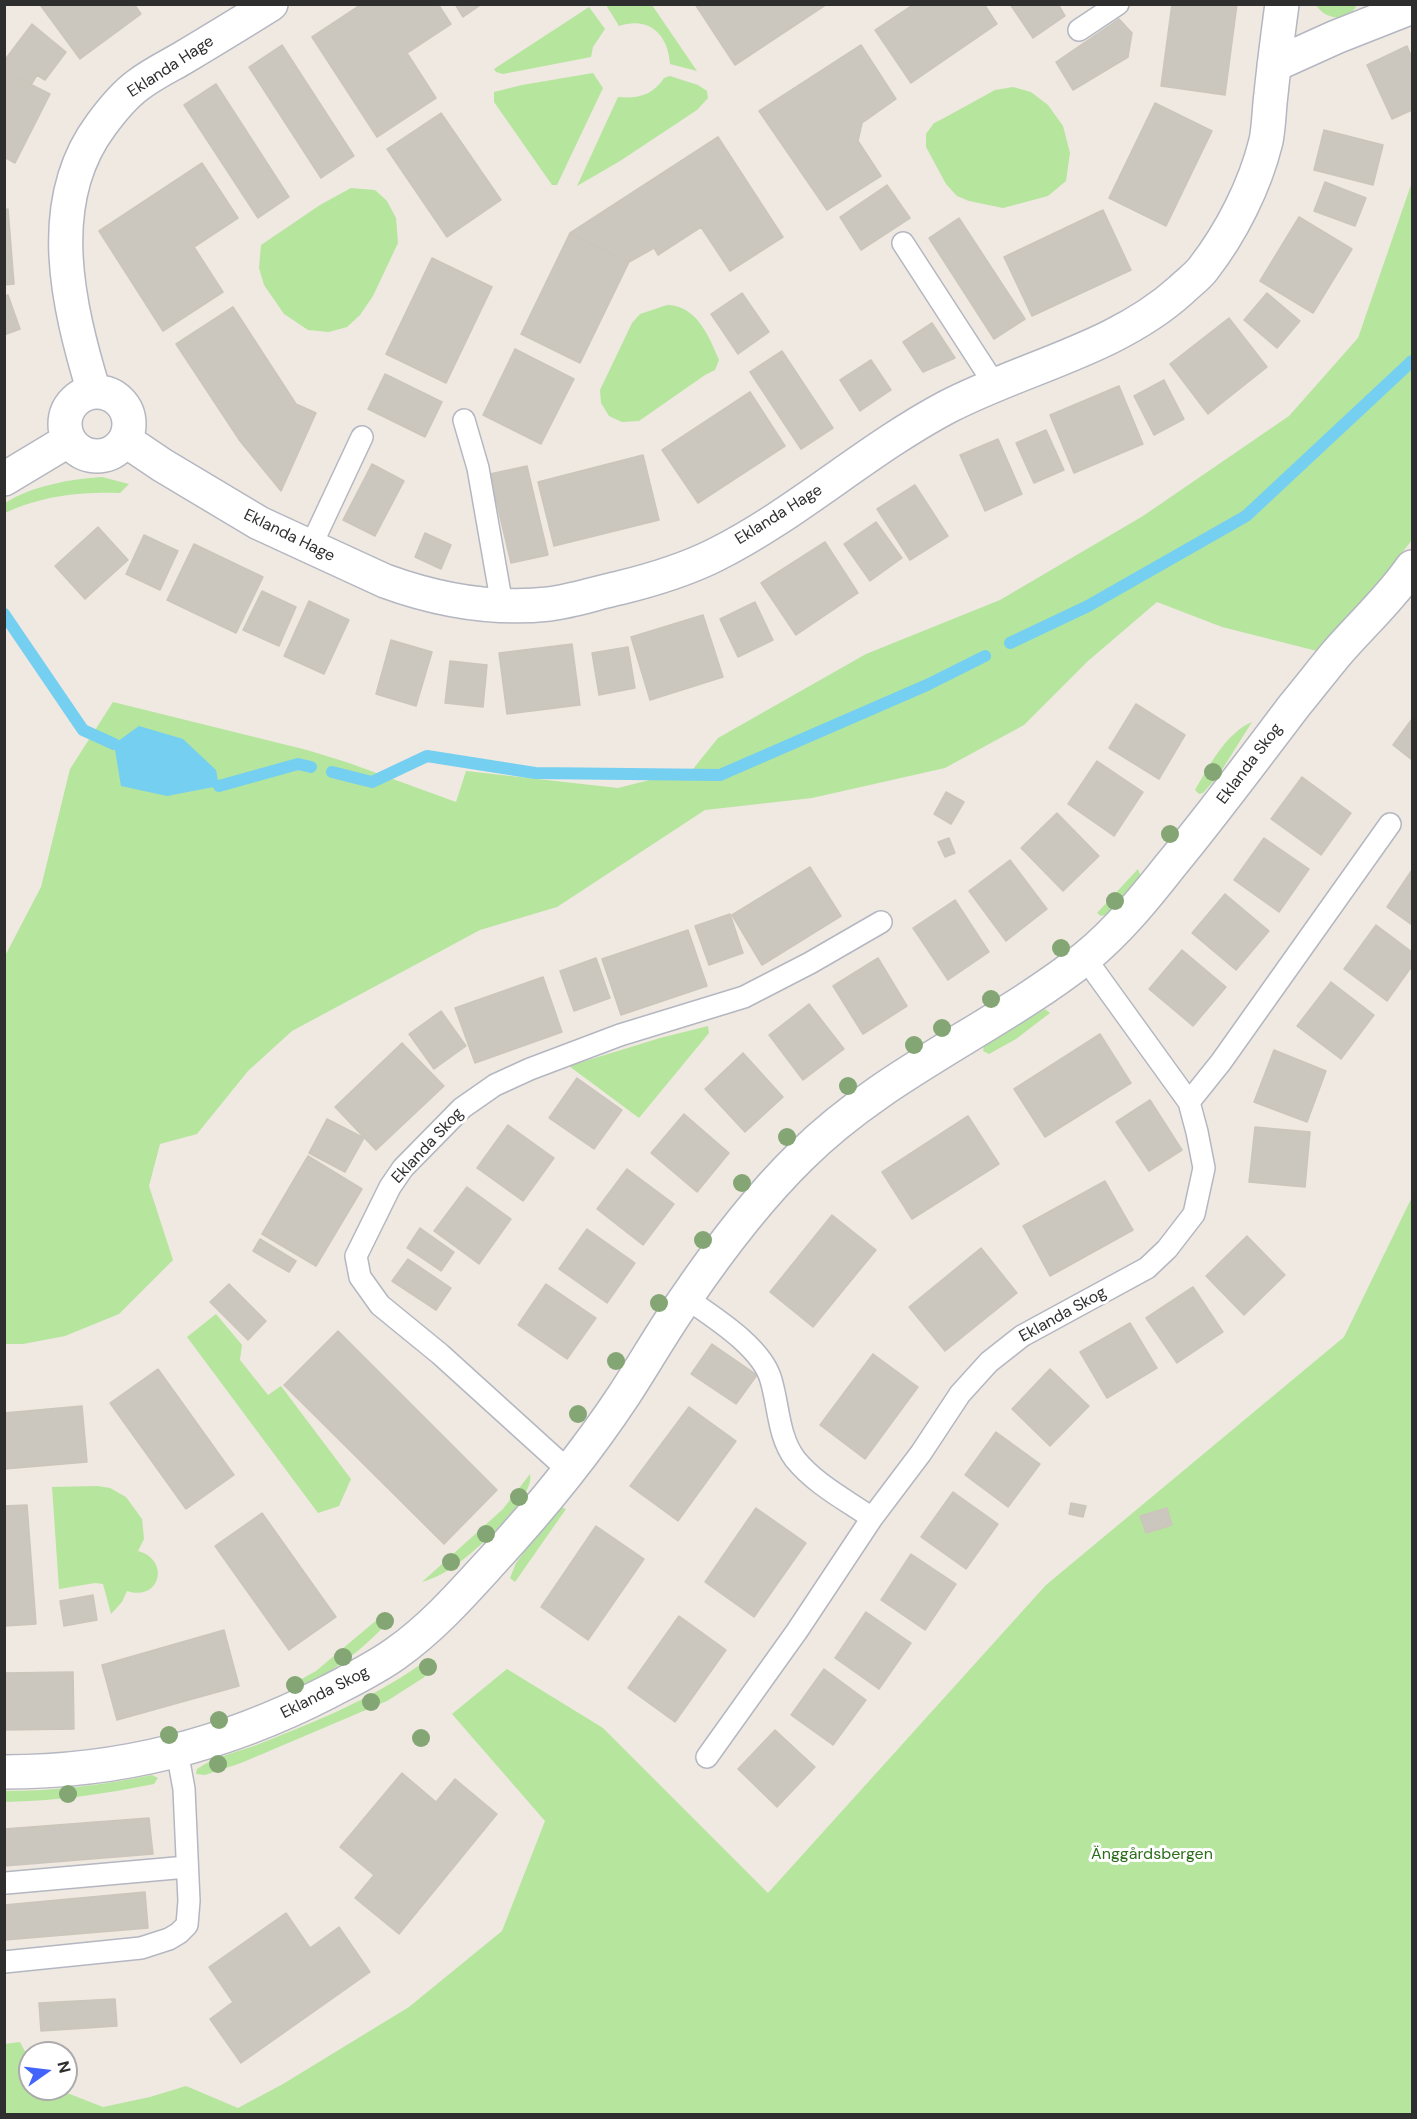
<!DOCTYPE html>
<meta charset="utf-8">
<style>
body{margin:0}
#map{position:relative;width:1417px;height:2119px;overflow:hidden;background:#efe9e1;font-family:"DM Sans",sans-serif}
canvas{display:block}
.frame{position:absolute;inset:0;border:6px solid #2e2e2e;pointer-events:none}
.north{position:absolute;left:18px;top:2041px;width:60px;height:60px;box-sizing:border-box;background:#fff;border:2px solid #ababab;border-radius:50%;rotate:76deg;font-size:16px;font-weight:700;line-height:24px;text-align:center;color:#2e2e2e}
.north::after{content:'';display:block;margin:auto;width:21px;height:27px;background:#4264fb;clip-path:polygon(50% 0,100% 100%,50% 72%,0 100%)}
</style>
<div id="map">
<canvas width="1417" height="2119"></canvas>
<div class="frame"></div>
<div class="north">N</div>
</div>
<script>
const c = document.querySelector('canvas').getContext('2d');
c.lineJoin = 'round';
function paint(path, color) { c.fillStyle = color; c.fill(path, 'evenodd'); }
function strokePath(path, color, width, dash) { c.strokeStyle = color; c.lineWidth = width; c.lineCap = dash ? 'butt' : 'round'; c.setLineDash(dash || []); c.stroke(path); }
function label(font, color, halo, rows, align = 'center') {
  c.font = font + ' "DM Sans",sans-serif'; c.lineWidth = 6; c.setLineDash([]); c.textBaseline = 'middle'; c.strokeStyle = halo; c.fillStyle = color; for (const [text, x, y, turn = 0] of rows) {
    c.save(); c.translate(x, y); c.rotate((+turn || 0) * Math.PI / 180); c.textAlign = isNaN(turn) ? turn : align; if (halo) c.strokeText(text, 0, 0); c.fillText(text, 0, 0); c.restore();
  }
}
const green = new Path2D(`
 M606,5h46l45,66 -27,-7c-2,-29 -20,-48 -51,-38z
 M1316,5h41c-9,17 -31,16 -41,0z
 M589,7l16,22 -12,18 -2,10 -88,17 -7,-2 -2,-3z
 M593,73l10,15 -46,97h-5l-58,-83v-10l28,-7z
 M670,76l28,9 9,6 1,7 -11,12 -77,51 -43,25 41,-89c20,2 35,-2 46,-19z
 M1013,87l18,5 17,13 15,21 7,27 -4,28 -18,15 -45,12 -34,-7 -12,-5 -11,-12 -20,-37v-13l8,-11 10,-5 51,-28z
 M1412,182v358l-34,43 -61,68 -95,-24 -65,-25 -69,59 -64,64 -79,43 -133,30 -107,12 -148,97 -77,23 -188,101 -44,40 -51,63 -37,10 -11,42 24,74 -54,54 -54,22 -42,8h-18v-388l36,-69 29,-118 43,-67 194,48 42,13 107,39 10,-31 152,17 75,-19 25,-31 148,-84 134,-54 143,-84 146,-100 69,-78z
 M351,188l24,2 12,11 9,17 2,25 -25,53 -13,19 -13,12 -18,5 -21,-2 -24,-16 -20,-29 -5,-17 2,-23 59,-40z
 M667,305c29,0 42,31 52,55l-4,10 -10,5 -66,46 -17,1 -13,-6 -8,-13 -1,-13 32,-67 8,-9z
 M102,477l27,7 -9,9c-42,-1 -78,3 -115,20v-10c27,-17 65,-24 97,-26z
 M1252,722l-34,54 -15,17 -4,1 -4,-4c14,-24 31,-57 57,-68z
 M1138,869l3,8c-11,13 -22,36 -40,39l-4,-3z
 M1045,1009l5,4 -34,26 -27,15 -6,-3 1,-6z
 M708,1026l1,7 -70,85 -70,-52 91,-28z
 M1412,1197v917h-1407l-1,-70 16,-2 10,19v28h27l46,18 47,-10 36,-11 52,22 45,-24 126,-77 93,-76 43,-110 -93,-107 55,-45 96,59 165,165 278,-308 298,-248z
 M216,1314l26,31 -2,15 28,35 13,-9 70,93 -12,27 -21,7 -131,-176z
 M530,1474c6,23 -55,78 -74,91 -11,8 -21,13 -34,17l81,-73z
 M98,1486l12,2 16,9 16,22 2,20 -6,12c33,9 22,51 -11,40l-5,11 -11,12 -8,-30 -8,-1 -36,6 -7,-102z
 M561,1507l5,2 -51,73 -5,-4 6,-15 40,-54z
 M385,1613l7,4c-24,29 -58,55 -93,71l-3,-6 20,-11z
 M428,1659l7,1 1,6 -13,12 -36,23 -146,62 -36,12 -9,-1 1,-5c18,-13 46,-18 67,-27 58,-23 114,-46 164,-83z
 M152,1775l6,3 -4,6c-50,10 -98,17 -149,18v-11c49,0 98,-6 147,-16z`);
const water = new Path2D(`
 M139,726l44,13 33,31 3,16 -52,10 -46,-10 -7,-42z`);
const stream = new Path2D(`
 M4,614l79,116 31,14
 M1010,643l78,-37 158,-90 166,-155
 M332,772l40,10 55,-26 108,17 185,2 207,-90 58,-29
 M219,786l79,-22 13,3`);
const building = new Path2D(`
 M43,4h91l7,10 -61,45 -39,-53z
 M362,4h76l13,20 -44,29 29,45 -59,39 -65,-100z
 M455,4h27l-19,13z
 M695,4h132l-92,61z
 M914,4h70l13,20 -86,59 -36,-53z
 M1010,4h48l7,12 -32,22z
 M1172,4h65l-12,91 -64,-9z
 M1119,19l13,14 -4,24 -55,33 -17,-28z
 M32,24l34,28 -21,28 -8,-5 -6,10 -27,-14v-10z
 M282,45l72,111 -33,22 -72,-111z
 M861,45l35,54 -34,24 -4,18 23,35 -54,34 -68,-99z
 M1407,46l5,12v52l-20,9 -25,-54z
 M4,71l46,23 -35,69 -11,-6z
 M216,84l73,113 -31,21 -74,-113z
 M1155,103l57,28 -46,95 -57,-28z
 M441,113l60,87 -54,37 -60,-88z
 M1324,130l59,15 -10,40 -59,-15z
 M718,137l65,100 -53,34 -29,-44 -43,28 -4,-7 -25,14 -59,-29z
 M202,163l36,55 -44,29 29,45 -60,39 -64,-100z
 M1325,182l41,16 -11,28 -41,-15z
 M887,185l23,33 -49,32 -21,-33z
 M8,209l6,75 -10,1v-75z
 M1103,210l28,60 -99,46 -28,-59z
 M1299,217l53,32 -39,64 -53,-32z
 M959,218l66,101 -31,20 -65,-101z
 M570,233l59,29 -49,101 -59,-29z
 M432,258l60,29 -46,96 -60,-29z
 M742,293l27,39 -31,22 -27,-40z
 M1267,293l33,28 -23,27 -33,-28z
 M8,295l12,34 -16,6v-39z
 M233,307l63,97 20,9 -35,78 -41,-50 -64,-97z
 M1229,318l38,49 -59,47 -38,-50z
 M932,323l23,35 -32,14 -20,-30z
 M515,349l59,30 -33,65 -58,-29z
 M782,351l51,77 -32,21 -51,-77z
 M871,360l20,30 -31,21 -20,-31z
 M385,374l57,28 -17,35 -57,-28z
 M1164,380l20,39 -30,16 -20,-39z
 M1119,386l24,58 -69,29 -24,-58z
 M750,392l35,54 -87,57 -36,-53z
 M1046,430l18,40 -30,13 -18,-40z
 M998,439l24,55 -37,17 -25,-56z
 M643,455l16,65 -105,26 -16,-64z
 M372,464l32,17 -29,55 -32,-16z
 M527,466l21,89 -37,8 -21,-89z
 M915,485l33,51 -38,24 -33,-51z
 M876,522l26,36 -32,23 -26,-37z
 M98,527l30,33 -43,39 -30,-33z
 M425,533l26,12 -10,24 -26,-12z
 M144,535l34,16 -18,39 -34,-16z
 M825,542l33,51 -62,42 -35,-52z
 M194,544l69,33 -27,56 -69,-33z
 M262,591l34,16 -17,39 -36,-16z
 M309,601l40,19 -25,54 -40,-18z
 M755,602l18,38 -35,17 -18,-38z
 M703,615l20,62 -73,23 -19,-63z
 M391,640l41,12 -16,54 -40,-12z
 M572,644l8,61 -73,9 -8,-61z
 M628,647l7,41 -36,7 -7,-42z
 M450,661l37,4 -4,42 -38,-4z
 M1136,704l49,31 -26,44 -50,-31z
 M1412,719v41l-19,-15z
 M1097,761l46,31 -29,44 -46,-32z
 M1302,777l49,36 -30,42 -50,-36z
 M946,792l18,10 -13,22 -17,-10z
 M1057,813l42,43 -36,35 -42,-43z
 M949,838l6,15 -10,4 -7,-15z
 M1264,838l45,31 -30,43 -45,-32z
 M1010,860l37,49 -41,32 -37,-50z
 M810,867l31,49 -79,49 -30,-50z
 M1412,870v55l-25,-18z
 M1225,894l44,37 -33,39 -44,-37z
 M955,900l34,52 -41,28 -35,-52z
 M730,914l13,39 -34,12 -14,-39z
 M1376,925l36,27v14l-25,35 -43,-32z
 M688,930l19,56 -86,29 -19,-56z
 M1182,950l44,37 -33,39 -44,-37z
 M596,958l14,40 -36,13 -14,-40z
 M878,958l29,48 -44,28 -30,-48z
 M543,977l19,55 -87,31 -20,-55z
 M1331,982l43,33 -33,44 -44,-33z
 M809,1004l35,45 -41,31 -34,-45z
 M441,1011l25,35 -32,23 -25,-35z
 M1100,1034l31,49 -86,54 -31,-48z
 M402,1043l42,43 -68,64 -41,-43z
 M1274,1050l52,21 -19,51 -53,-20z
 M743,1053l40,44 -38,35 -40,-43z
 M577,1078l45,32 -28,39 -45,-31z
 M1150,1100l32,50 -33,21 -33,-49z
 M684,1114l45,39 -32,39 -46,-39z
 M968,1116l31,48 -87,55 -30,-47z
 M327,1119l37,19 -19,34 -36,-19z
 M508,1125l46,33 -31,43 -46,-33z
 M1255,1127l55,5 -5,55 -56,-5z
 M308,1156l54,33 -46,77 -54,-32z
 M627,1169l47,35 -31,41 -46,-36z
 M1105,1181l28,49 -83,46 -27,-50z
 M467,1187l44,32 -32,45 -45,-33z
 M832,1215l44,35 -63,77 -43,-35z
 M420,1228l34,24 -13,19 -34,-23z
 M587,1229l48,34 -28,40 -48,-34z
 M1247,1236l38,39 -41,40 -38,-39z
 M260,1239l36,22 -7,11 -36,-21z
 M981,1248l36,45 -72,58 -36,-44z
 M408,1259l43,29 -15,22 -44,-29z
 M229,1284l37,37 -18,19 -38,-38z
 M546,1284l50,34 -29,41 -49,-34z
 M1193,1287l30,45 -46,31 -31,-45z
 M1130,1323l27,45 -50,30 -27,-46z
 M338,1331l159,159 -53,54 -160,-159z
 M712,1344l45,31 -21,29 -45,-30z
 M873,1354l45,33 -53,72 -45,-34z
 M158,1369l76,106 -48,34 -76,-106z
 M1050,1369l39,37 -39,40 -38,-37z
 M82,1406l5,56 -83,7v-56z
 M689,1407l47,34 -58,80 -48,-35z
 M996,1432l44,32 -32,43 -43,-32z
 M953,1492l45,32 -32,45 -45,-32z
 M1071,1503l15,3 -3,11 -14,-3z
 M27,1505l9,119 -32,2v-120z
 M756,1508l50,35 -52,74 -49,-35z
 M1167,1508l5,17 -26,8 -6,-17z
 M262,1513l74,104 -47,33 -74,-104z
 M596,1526l48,33 -56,81 -47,-33z
 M911,1554l45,30 -31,46 -44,-30z
 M93,1595l4,25 -33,6 -4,-25z
 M866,1612l45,31 -32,46 -44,-31z
 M679,1616l47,34 -51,72 -47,-34z
 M224,1630l15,56 -122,34 -15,-55z
 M824,1669l42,31 -33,45 -42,-30z
 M73,1672l1,57 -70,1v-57z
 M775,1730l40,37 -38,40 -39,-38z
 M402,1773l34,29 19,-23 42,35 -98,120 -44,-36 19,-23 -34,-28z
 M149,1818l4,36 -149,12v-37z
 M145,1892l3,36 -144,12v-35z
 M286,1913l24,35 29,-21 31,45 -129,91 -31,-44 23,-17 -24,-35z
 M115,1999l2,27 -76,5 -2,-28z`);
const service = new Path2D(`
 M1079,30l39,-26
 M903,243l92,142
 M464,420l14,48 24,137
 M310,548l52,-111
 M1085,958l104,144
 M686,1298c27,19 76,49 85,82 8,27 7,56 24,79 20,25 51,41 77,59
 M569,1471l-129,-117 -60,-49 -20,-28 -4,-21 34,-69 13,-19 59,-60 33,-23 35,-16 90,-34 124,-38 66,-34 71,-41
 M707,1757l90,-126 75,-113 49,-65 39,-59 29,-32 33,-26 125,-68 20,-19 27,-35 10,-46 -7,-36 -8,-30 32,-40 169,-238
 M6,1883l181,-16
 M4,1962l137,-14 28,-9 10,-6 8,-8 2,-24 -5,-112 -7,-38`);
const minor = new Path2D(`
 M1274,65l62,-28 76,-30
 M65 424a32 32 0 1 1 64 0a32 32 0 1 1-64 0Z
 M94,392c-26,-86 -51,-189 7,-267 11,-15 22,-29 37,-40 13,-10 29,-18 43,-26 30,-18 60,-36 90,-55
 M125,440l37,25 97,58 126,58c52,19 109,29 164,23 24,-3 47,-11 70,-16 33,-8 66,-18 96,-33 82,-41 151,-105 232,-148 77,-40 169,-58 234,-117 7,-7 16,-13 22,-21 28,-36 52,-83 63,-128 3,-15 3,-32 5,-47 3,-30 7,-60 11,-90
 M4,479l65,-39
 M4,1772c116,0 221,-27 324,-80 23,-12 46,-23 67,-38 37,-26 67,-60 97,-93 48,-52 93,-107 132,-166 21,-32 40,-66 62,-97 34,-50 72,-100 115,-142 82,-82 194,-127 284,-198 33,-27 59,-59 85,-92 43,-52 83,-106 124,-160 14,-17 28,-35 42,-52 25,-29 54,-55 76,-87`);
const trees = [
 [1213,772],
 [1170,834],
 [1115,901],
 [1061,948],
 [991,999],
 [942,1028],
 [914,1045],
 [848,1086],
 [787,1137],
 [742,1183],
 [703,1240],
 [659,1303],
 [616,1361],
 [578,1414],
 [519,1497],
 [486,1534],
 [451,1562],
 [385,1621],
 [343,1657],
 [428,1667],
 [295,1685],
 [371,1702],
 [219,1720],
 [169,1735],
 [421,1738],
 [218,1764],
 [68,1794]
];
const streetNames = [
 ["Eklanda Hage",171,67,-33],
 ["Eklanda Hage",779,515,-32],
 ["Eklanda Hage",289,536,26],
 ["Eklanda Skog",1250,764,-53],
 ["Eklanda Skog",428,1146,-47],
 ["Eklanda Skog",1063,1315,-29],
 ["Eklanda Skog",325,1693,-27]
];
const parkNames = [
 ["Änggårdsbergen",1152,1855]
];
paint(green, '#b6e59e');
paint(water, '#75cff0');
strokePath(stream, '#75cff0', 12);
paint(building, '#cbc7bf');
strokePath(building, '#cbc5ba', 1.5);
strokePath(service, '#b4b7c1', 24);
strokePath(minor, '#b4b7c1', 36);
strokePath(service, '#fff', 21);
strokePath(minor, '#fff', 33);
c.fillStyle = '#84a574';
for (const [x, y] of trees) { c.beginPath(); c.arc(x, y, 9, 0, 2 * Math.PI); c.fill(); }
label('16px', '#2e2e2e', '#fff', streetNames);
label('16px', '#2c6e1b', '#fff', parkNames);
</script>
